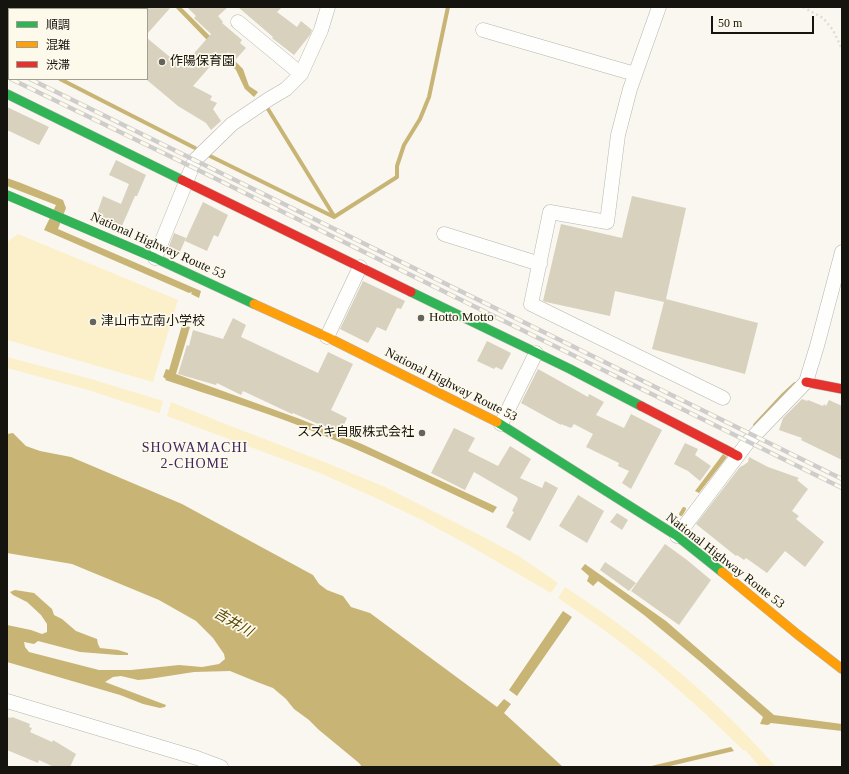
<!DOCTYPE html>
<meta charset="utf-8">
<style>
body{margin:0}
#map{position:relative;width:849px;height:774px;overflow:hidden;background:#f9f7ef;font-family:"Times New Roman","Noto Sans JP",serif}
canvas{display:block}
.frame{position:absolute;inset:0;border:8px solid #15140f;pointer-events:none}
.legend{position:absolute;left:8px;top:8px;width:140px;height:72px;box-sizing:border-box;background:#fdf9eb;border:1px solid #a09d93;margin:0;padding:5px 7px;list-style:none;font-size:12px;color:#15140f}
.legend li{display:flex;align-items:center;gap:8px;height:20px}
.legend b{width:20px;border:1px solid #a09d93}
.scale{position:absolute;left:711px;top:16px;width:103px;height:18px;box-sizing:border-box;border:2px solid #15140f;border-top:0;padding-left:5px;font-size:12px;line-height:14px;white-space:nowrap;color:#15140f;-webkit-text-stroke:3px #fdf9eb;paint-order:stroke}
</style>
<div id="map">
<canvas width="849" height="774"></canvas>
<div class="frame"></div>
<ul class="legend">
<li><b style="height:5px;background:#30b455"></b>順調</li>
<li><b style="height:5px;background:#ff9f0a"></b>混雑</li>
<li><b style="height:5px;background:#e5322d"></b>渋滞</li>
</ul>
<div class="scale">50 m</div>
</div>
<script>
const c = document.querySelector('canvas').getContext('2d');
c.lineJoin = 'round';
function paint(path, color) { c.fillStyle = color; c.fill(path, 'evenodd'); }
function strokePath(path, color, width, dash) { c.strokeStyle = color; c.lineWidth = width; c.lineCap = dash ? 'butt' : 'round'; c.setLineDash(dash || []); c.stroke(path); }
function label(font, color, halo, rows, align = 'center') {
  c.font = font + ' "Times New Roman","Noto Sans JP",serif'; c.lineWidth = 3.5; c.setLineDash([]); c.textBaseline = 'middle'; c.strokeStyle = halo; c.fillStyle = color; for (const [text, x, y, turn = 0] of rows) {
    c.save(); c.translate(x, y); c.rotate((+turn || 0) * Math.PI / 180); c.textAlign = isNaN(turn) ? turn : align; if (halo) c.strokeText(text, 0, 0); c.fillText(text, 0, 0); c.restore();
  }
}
const green = new Path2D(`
 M18,234l160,66 -25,82 -146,-42v-98z
 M7,357l84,22 72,22 -3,11 -1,1 -71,-23 -81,-22z
 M171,402l57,23 94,36 63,26 91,46 43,23 39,27 -7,10 -81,-47 -48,-26 -44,-21 -58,-26 -153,-57z
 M565,587c78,51 150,110 211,180h-16l-15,-17h-2c-37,-36 -74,-71 -115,-102 -23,-18 -47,-34 -70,-50z`);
const water = new Path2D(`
 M175,7h6l62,62 6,17 9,6 -4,5 -9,-8 -2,-4 -7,-15z
 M7,178l14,5 42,17 3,8 -8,21 143,62 -2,7 -8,-4 1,-2 -3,1 -145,-63 12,-25 -49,-19z
 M182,325l8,2 -14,47 124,45 62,25 135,63 -4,6c-63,-30 -127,-61 -193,-87 -44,-17 -90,-31 -135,-46l1,-1 -3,-2 3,-8 3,1z
 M13,433l13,13 14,5 31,6 111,47 131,71 6,9 8,6 16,6 8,11 19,6 127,94 7,-8 7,5 -7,9 59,54h-201l-3,-4 -40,-33 -10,-10 -15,-11 -8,-10 -13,-11 -16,-6 -27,-11 -36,1 -45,7 -11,1 -17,-4 -8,1 -8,5 61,23 -1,2 -5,1 -17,-4 -23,-9 -113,-33v-37l24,5 11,4 5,-2v-8l-6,-9 -14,-13 -14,-7 -3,-3 5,-2 19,3 18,16 2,6 8,4 14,12 21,8 1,5 2,4 18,2 10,3v2h-10l-38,-3 -42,-11 -4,3 -10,-2 1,5 4,5 70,18h32l48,-5 23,2 17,-3 6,-5 -1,-5 -11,-16 -17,-17 -37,-21 -87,-36 -65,-11v-119z
 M723,454l4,3 -28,36 -4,-2z
 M585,564l81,57 108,94 68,9v7l-71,-8 -3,2 -8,-1 3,-7 -60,-53 -59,-49 -46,-34 -5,5 -6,-5 2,-5 -8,-7z
 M563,611l9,6 -55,79 -8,-6z
 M731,747l3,4 -68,16h-19z`);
const stream = new Path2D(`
 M7,49l2,1
 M60,79l135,69
 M268,109l66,107
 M208,155l126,62
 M334,217l63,-40v-11l7,-21 16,-26 9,-22 19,-90
 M755,425l27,-29 13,-12
 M681,514l3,-5`);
const building = new Path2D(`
 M147,7h24l-24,27z
 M187,7h41l-10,9 5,6 -1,1 20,17 -2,3 6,5 -10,11 -8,-7 -9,12 -5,-2 -21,24 19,10 -2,4 7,3 -4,6 8,12 -10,9 -5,-7 -28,-17 -31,-26v-42l35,29 29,-33 -17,-16 2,-2z
 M238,7h44l-5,5 20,15 4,-6 11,9 -2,5 -16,20 -22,-17 1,-1z
 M7,107l42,20 -10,18 -32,-15z
 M116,160l30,15 -9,21h-2l-14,32 -9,-4 2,-5h-1l-2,6 -16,-6 8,-23 18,8 8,-20 -20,-9z
 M632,196l54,12 -20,91 92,24 -13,51 -93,-25 12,-47 -49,-11 -5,25 -64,-14 -3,-1 18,-77 61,14z
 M203,202l25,13 -10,22 -4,-2 -7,16 -22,-10z
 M174,233l12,5 -7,16 -11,-5z
 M363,281l42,20 -4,8 -4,-1 -11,23 -9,-4 -9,16 -28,-14z
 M233,318l13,7 -5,12 77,36 10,-21 25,12 -22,46 16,8 -7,15 -22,-10v1l-25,-11 -1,1 -49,-23 -2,4 -24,-12 -1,2 -38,-11 9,-29 2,1 4,-16 30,9z
 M487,341l24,12 -9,17 -6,-3 -2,2 -17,-8z
 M538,369l50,28 1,-3 15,8 -8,13 28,13 7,-14 31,16 -31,59 -9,-6 7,-12 -11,-5 1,-3 -33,-16 7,-13 -19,-10 -3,4 -10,-4v1l-40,-22z
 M802,399l5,2 1,-1 15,6 1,-2 2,2 3,-6 13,6v54l-41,-20 1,-2 -23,-8 4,-12z
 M454,428l21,10 -7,13 30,15 12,-20 21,13 -11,19 22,10 3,-7 13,7 -28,53 -24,-14 8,-15 -2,-1 6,-12 -1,-1v-1l-43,-25 -9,18 -34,-17z
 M685,443l13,6 -3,6 16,11 -11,15 -12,-10 -14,-7z
 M749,457l19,10 31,11 -2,2 11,9 -16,22 7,5 -3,3 28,23 -19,25 -20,-16 -18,22 -21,-15 -2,2 -7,-5 -1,1 -40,-32 44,-57 4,-2 4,-3z
 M578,495l26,16 -17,32 -28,-17z
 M617,513l11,7 -6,10 -12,-8z
 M665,544l22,16 24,20 -32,45 -48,-34z
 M605,562l31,21 -7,8 -29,-21z
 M7,717l4,1 1,-1 18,7 -1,3 3,1 -2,4 22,10 1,-2 23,14 -6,13h-16l-15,-7 -1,3 -31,-13z`);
const path = new Path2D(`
 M803,7l20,11 10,12 9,19`);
const street = new Path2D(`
 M659,7l-29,82 -12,46 -11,87 -57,-10 -19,92 192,94
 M238,22l63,52
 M483,30l152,44
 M444,234l96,30
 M155,258l40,-98 37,-36 37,-25 17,-10 15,-15 20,-44 7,-23
 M327,337l33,-70
 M501,424l35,-71
 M677,536l71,-94 58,-60 11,-36 25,-94
 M7,701l190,57 24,9`);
const fast = new Path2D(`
 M7,94l175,86
 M7,195l148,63 99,46
 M411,292l159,77 71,37
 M497,422l180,114 45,36`);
const slow = new Path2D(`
 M254,304l73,33 170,85
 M722,572l75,62 45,35`);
const jam = new Path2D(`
 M182,180l229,112
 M806,382l36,7
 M641,406l97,50`);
const rail = new Path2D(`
 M7,68l2,1
 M11,79l181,88 650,321
 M30,79l812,400`);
const markers = [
 [162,62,4,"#65635d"],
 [421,318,4,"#65635d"],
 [93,322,4,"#65635d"],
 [422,433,4,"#65635d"]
];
const poiNames = [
 ["作陽保育園",170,62],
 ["Hotto Motto",429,318],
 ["津山市立南小学校",101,322],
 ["スズキ自販株式会社",414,433,"right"]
];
const streetNames = [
 ["National Highway Route 53",158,246,24],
 ["National Highway Route 53",451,385,27],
 ["National Highway Route 53",725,561,38]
];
const neighbourhoodNames = [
 ["SHOWAMACHI",195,448],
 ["2-CHOME",195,464]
];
const waterNames = [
 ["吉井川",233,623,30]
];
paint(green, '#fcf0cb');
paint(water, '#c8b576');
strokePath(stream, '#c8b576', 4);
paint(building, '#d7d1bd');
strokePath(street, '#b6b5af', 15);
strokePath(fast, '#b6b5af', 10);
strokePath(slow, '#b6b5af', 10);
strokePath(jam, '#b6b5af', 10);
strokePath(path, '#dddddb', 2.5, [2, 3]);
strokePath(street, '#fefefd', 14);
strokePath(fast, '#30b455', 9);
strokePath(slow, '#ff9f0a', 9);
strokePath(jam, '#e5322d', 9);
strokePath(rail, '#cecdcb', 4.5);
strokePath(rail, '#fdf9eb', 3, [9]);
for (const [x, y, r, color] of markers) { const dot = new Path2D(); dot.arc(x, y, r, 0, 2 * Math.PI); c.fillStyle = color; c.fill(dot); strokePath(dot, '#fdf9eb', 1.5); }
label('13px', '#15140f', '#fdf9eb', poiNames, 'left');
label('13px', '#15140f', '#fdf9eb', streetNames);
c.letterSpacing = '1px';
label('14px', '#3e2660', '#fdf9eb', neighbourhoodNames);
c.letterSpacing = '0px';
label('italic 14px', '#594700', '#fdf9eb', waterNames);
</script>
